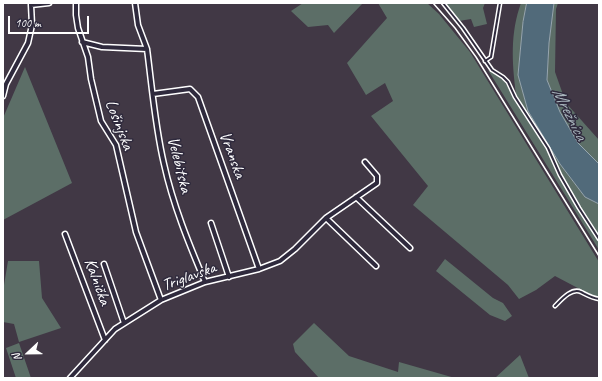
<!DOCTYPE html>
<meta charset="utf-8">
<style>
body{margin:0}
#map{position:relative;width:602px;height:381px;overflow:hidden;background:#413845;font-family:Caveat,sans-serif}
canvas{display:block}
.frame{position:absolute;inset:0;border:4px solid #fff;pointer-events:none}
.north{position:absolute;left:8px;top:333px;width:40px;height:40px;-webkit-text-stroke:3px #2f2a3d;paint-order:stroke;rotate:248deg;font-size:11px;font-weight:700;line-height:16px;text-align:center;color:#fff}
.north::after{content:'';display:block;margin:auto;width:14px;height:18px;background:#fff;clip-path:polygon(50% 0,100% 100%,50% 72%,0 100%)}
.scale{position:absolute;left:8px;top:16px;width:81px;height:18px;box-sizing:border-box;border:2px solid #fff;border-top:0;padding-left:5px;font-size:12px;line-height:14px;white-space:nowrap;color:#fff;-webkit-text-stroke:3px #2f2a3d;paint-order:stroke}
</style>
<div id="map">
<canvas width="602" height="381"></canvas>
<div class="frame"></div>
<div class="north">N</div>
<div class="scale">100 m</div>
</div>
<script>
const c = document.querySelector('canvas').getContext('2d');
c.lineJoin = 'round';
function paint(path, color) { c.fillStyle = color; c.fill(path, 'evenodd'); }
function strokePath(path, color, width, dash) { c.strokeStyle = color; c.lineWidth = width; c.lineCap = dash ? 'butt' : 'round'; c.setLineDash(dash || []); c.stroke(path); }
function label(font, color, halo, rows, align = 'center') {
  c.font = font + ' Caveat,sans-serif'; c.lineWidth = 3; c.setLineDash([]); c.textBaseline = 'middle'; c.strokeStyle = halo; c.fillStyle = color; for (const [text, x, y, turn = 0] of rows) {
    c.save(); c.translate(x, y); c.rotate((+turn || 0) * Math.PI / 180); c.textAlign = isNaN(turn) ? turn : align; if (halo) c.strokeText(text, 0, 0); c.fillText(text, 0, 0); c.restore();
  }
}
const green = new Path2D(`
 M303,3h60l-29,30 -6,-8 -20,2 -17,-16z
 M378,3h49l12,11 31,38 129,210v35l-8,-2 -36,-19 -19,14 -17,9 -11,-14 -95,-80 15,-19 -57,-70 22,-15 -8,-18 -19,12 -19,-32 40,-45z
 M445,3h40l-2,5 4,16 -13,3 -3,-8 -12,2z
 M521,3h6l-4,19 -5,53 10,36 32,53 25,33 14,7v46l-111,-180 15,9 10,16 3,-1c-4,-31 -6,-61 5,-91z
 M554,3h4l-2,6 -1,63 11,31 33,37v24l-21,-21 -18,-31 -13,-32 2,-37z
 M25,67l47,116 -69,37v-102z
 M445,259l48,39 10,5 9,13 -7,5 -15,-6 -54,-44z
 M8,261h31l3,37 19,30 -42,14 -5,-18 -11,-2v-31z
 M314,323l35,33 49,16 1,-10 56,16h-136l-24,-26 -2,-8z
 M19,343l12,35h-15l-10,-30z
 M520,355l9,23h-34z`);
const water = new Path2D(`
 M527,3h27l-5,40 -2,37 13,32 18,31 21,21v40l-14,-7 -25,-33 -32,-53 -10,-36 5,-53z`);
const lane = new Path2D(`
 M443,3l20,25 29,42 11,7 5,5 7,15 33,51 12,27 19,33 20,31
 M485,61l6,-4 9,-54
 M555,306c6,-6 17,-19 26,-14 6,3 11,6 18,7`);
const street = new Path2D(`
 M31,3v2l18,-2
 M76,3v12l2,13 10,29 3,22 10,42 15,24 20,87 25,68
 M135,3l3,22 9,24
 M82,42l20,5 45,2c5,38 8,77 17,115 9,41 25,80 41,118
 M153,94l37,-5 8,8 61,172
 M3,96l3,-12 22,-41 4,-18 -1,-20
 M356,197l54,51
 M326,218l50,48
 M211,223l18,54
 M65,234l40,106
 M104,264l20,59
 M70,378l45,-49 46,-29 44,-18 54,-13 21,-8 15,-12 31,-31 51,-35v-7l-12,-14`);
const rail = new Path2D(`
 M433,3l22,25 21,29 123,199`);
const streetNames = [
 ["Lošinjska",119,125,69],
 ["Vranska",232,155,70],
 ["Velebitska",179,165,76],
 ["Triglavska",189,277,-20],
 ["Kalnička",97,282,70]
];
const waterNames = [
 ["Mrežnica",569,114,63]
];
paint(green, '#5c6e67');
paint(water, '#516a7a');
strokePath(water, '#97a6af', 1);
strokePath(lane, '#fff', 5);
strokePath(street, '#fff', 7);
strokePath(lane, '#2f2a3d', 2);
strokePath(street, '#2f2a3d', 4);
strokePath(rail, '#fff', 1.5);
label('17px', '#fff', '#2f2a3d', streetNames);
label('italic 18px', '#a8b4bc', '#2f2a3d', waterNames);
</script>
